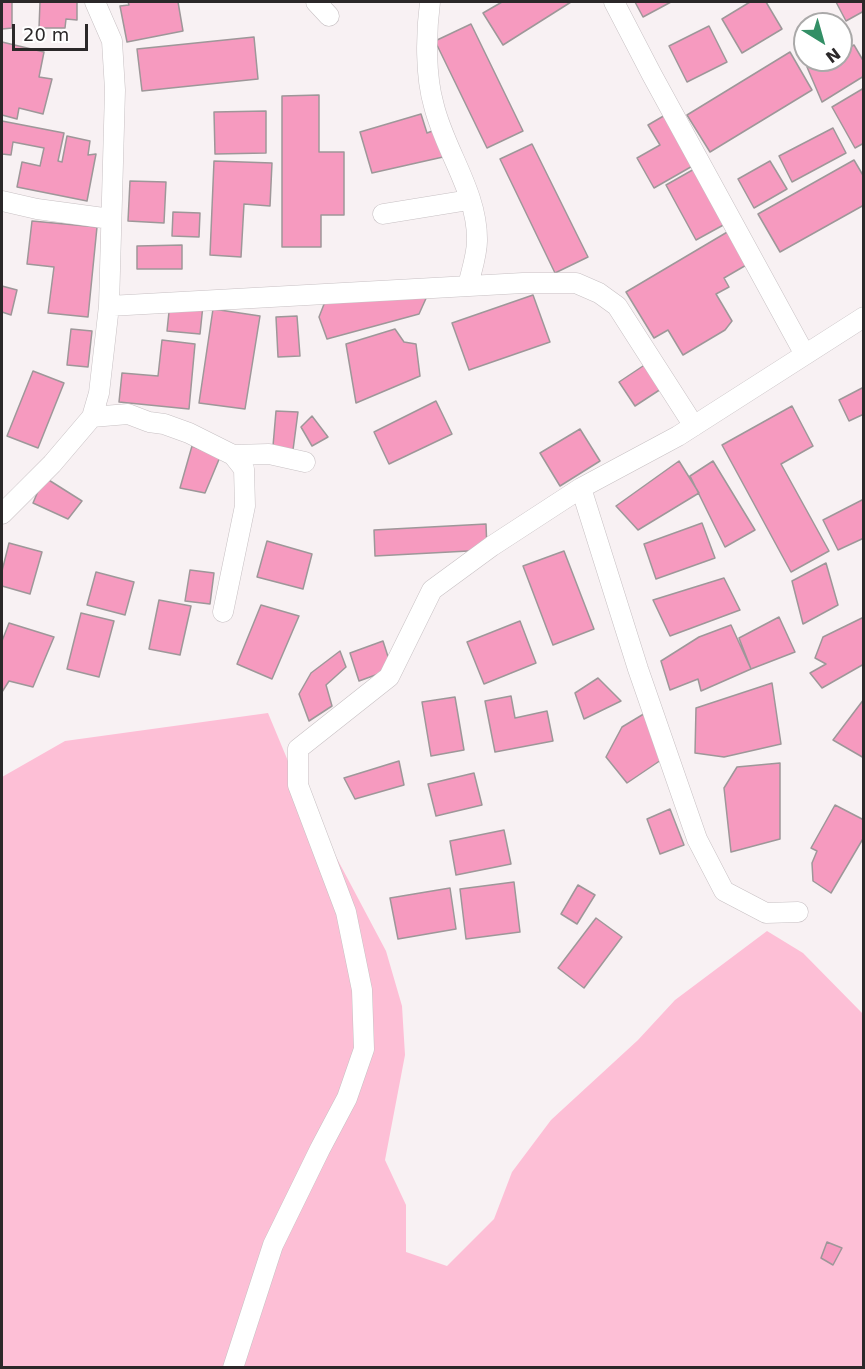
<!DOCTYPE html>
<html>
<head>
<meta charset="utf-8">
<style>
	body { margin:0 }
	#map { position:relative; width:865px; height:1369px; overflow:hidden; background:#f8f1f3; font-family:"DejaVu Sans",sans-serif }
	canvas { display:block }
	.frame { position:absolute; inset:0; border:3px solid #2b2829; pointer-events:none }
	.north { position:absolute; left:793px; top:12px; width:60px; height:60px; box-sizing:border-box; background:#fff; border:2px solid #aaa9a9; border-radius:50%; rotate:143deg; font-size:16px; font-weight:700; line-height:24px; text-align:center; color:#2b2829 }
	.north::after { content:''; display:block; margin:auto; width:21px; height:27px; background:#338f66; clip-path:polygon(50% 0,100% 100%,50% 72%,0 100%) }
	.scale { position:absolute; left:12px; top:24px; width:76px; height:27px; box-sizing:border-box; border:3px solid #2b2829; border-top:0; padding-left:8px; font-size:18px; line-height:21px; white-space:nowrap; color:#2b2829; -webkit-text-stroke:4px #fff; paint-order:stroke }
</style>
</head>
<body>
<div id="map">
<canvas width="865" height="1369"></canvas>
<div class="frame"></div>
<div class="north">N</div>
<div class="scale">20 m</div>
</div>
<script>
const context = document.querySelector('canvas').getContext('2d');
context.lineJoin = 'round';
function paint(path, color) { context.fillStyle = color; context.fill(path, 'evenodd'); }
function stroke(path, color, width, dash) { context.strokeStyle = color; context.lineWidth = width; context.lineCap = dash ? 'butt' : 'round'; context.setLineDash(dash || []); context.stroke(path); }
const green = new Path2D(`
	M 268,713 L 298,785 L 386,951 L 402,1006 L 405,1055 L 385,1160 L 406,1205 L 406,1252 L 447,1266 L 494,1219 L 512,1172 L 551,1120 L 638,1040 L 675,1000 L 767,931 L 803,953 L 863,1014 L 863,1367 L 2,1367 L 2,777 L 65,741 Z`);
const building = new Path2D(`
	M 2,2 L 12,2 L 12,28 L 2,29 Z
	M 40,2 L 77,2 L 77,20 L 66,19 L 65,28 L 39,28 Z
	M 128,2 L 178,2 L 183,31 L 127,42 L 120,6 L 129,5 Z
	M 502,2 L 571,2 L 503,45 L 483,13 Z
	M 635,2 L 671,2 L 643,17 Z
	M 750,2 L 766,2 L 782,29 L 742,53 L 722,19 Z
	M 836,2 L 864,2 L 864,11 L 846,21 Z
	M 471,24 L 523,131 L 487,148 L 435,41 Z
	M 709,26 L 727,62 L 687,82 L 669,46 Z
	M 254,37 L 258,79 L 142,91 L 137,49 Z
	M 2,42 L 44,52 L 39,77 L 52,79 L 43,114 L 19,108 L 17,119 L 2,115 Z
	M 854,45 L 864,62 L 864,76 L 822,102 L 807,67 L 823,60 L 841,60 L 841,52 Z
	M 790,52 L 812,90 L 710,152 L 687,115 Z
	M 864,88 L 864,143 L 855,148 L 832,107 Z
	M 319,95 L 319,152 L 344,152 L 344,215 L 321,215 L 321,247 L 282,247 L 282,96 Z
	M 266,111 L 266,153 L 215,154 L 214,112 Z
	M 421,114 L 427,133 L 435,130 L 443,157 L 372,173 L 360,132 Z
	M 667,114 L 696,164 L 654,188 L 637,158 L 660,145 L 648,125 Z
	M 2,121 L 64,133 L 58,161 L 62,162 L 67,136 L 90,141 L 88,155 L 96,154 L 87,201 L 17,187 L 22,162 L 40,166 L 44,148 L 13,142 L 11,155 L 2,154 Z
	M 833,128 L 846,153 L 792,182 L 779,156 Z
	M 532,144 L 588,257 L 555,273 L 500,159 Z
	M 854,160 L 864,177 L 864,205 L 780,252 L 758,214 Z
	M 214,161 L 272,163 L 270,206 L 244,204 L 241,257 L 210,255 Z
	M 770,161 L 787,189 L 754,208 L 738,179 Z
	M 696,168 L 727,223 L 696,240 L 666,185 Z
	M 130,181 L 166,182 L 164,223 L 128,221 Z
	M 173,212 L 200,213 L 199,237 L 172,236 Z
	M 32,221 L 97,227 L 88,317 L 48,313 L 54,267 L 27,264 Z
	M 729,231 L 748,264 L 724,278 L 729,287 L 716,294 L 732,321 L 725,330 L 683,355 L 668,330 L 654,338 L 626,292 Z
	M 182,245 L 182,269 L 137,269 L 137,246 Z
	M 2,286 L 17,290 L 11,315 L 2,312 Z
	M 328,294 L 428,294 L 419,314 L 327,339 L 319,317 Z
	M 533,295 L 550,342 L 469,370 L 452,323 Z
	M 170,302 L 203,305 L 200,334 L 167,331 Z
	M 213,309 L 260,316 L 245,409 L 199,403 Z
	M 297,316 L 300,356 L 278,357 L 276,317 Z
	M 71,329 L 92,331 L 88,367 L 67,365 Z
	M 395,329 L 404,342 L 416,344 L 420,376 L 356,403 L 346,344 Z
	M 162,340 L 195,344 L 189,409 L 119,402 L 122,373 L 158,376 Z
	M 652,360 L 661,389 L 635,406 L 619,382 Z
	M 33,371 L 64,383 L 38,448 L 7,436 Z
	M 864,387 L 864,414 L 849,421 L 839,400 Z
	M 436,401 L 452,434 L 389,464 L 374,432 Z
	M 792,406 L 813,446 L 781,464 L 829,551 L 791,572 L 722,445 Z
	M 276,411 L 298,412 L 293,450 L 273,446 Z
	M 312,416 L 328,437 L 312,446 L 301,427 Z
	M 580,429 L 600,461 L 560,486 L 540,453 Z
	M 192,446 L 220,457 L 205,493 L 180,488 Z
	M 679,461 L 699,493 L 638,530 L 616,506 Z
	M 713,461 L 755,530 L 725,547 L 690,476 Z
	M 44,477 L 82,501 L 68,519 L 33,503 Z
	M 864,499 L 864,538 L 838,550 L 823,520 Z
	M 702,523 L 715,558 L 656,579 L 644,544 Z
	M 486,524 L 487,550 L 375,556 L 374,530 Z
	M 267,541 L 312,554 L 303,589 L 257,577 Z
	M 9,543 L 42,552 L 30,594 L 2,586 L 2,571 Z
	M 564,551 L 594,629 L 553,645 L 523,566 Z
	M 826,563 L 838,605 L 803,624 L 792,581 Z
	M 190,570 L 214,573 L 210,604 L 185,601 Z
	M 96,572 L 134,582 L 125,615 L 87,605 Z
	M 724,578 L 740,610 L 670,636 L 653,600 Z
	M 159,600 L 191,606 L 180,655 L 149,649 Z
	M 261,605 L 299,616 L 272,679 L 237,664 Z
	M 81,613 L 114,621 L 99,677 L 67,669 Z
	M 779,617 L 795,652 L 751,669 L 739,638 Z
	M 864,617 L 864,664 L 822,688 L 810,673 L 826,664 L 815,658 L 823,637 Z
	M 520,621 L 536,663 L 484,684 L 467,642 Z
	M 9,623 L 54,637 L 33,687 L 9,681 L 2,692 L 2,641 Z
	M 731,625 L 751,669 L 701,691 L 698,679 L 670,690 L 661,661 L 699,637 Z
	M 383,641 L 392,669 L 359,681 L 350,653 Z
	M 340,651 L 346,667 L 326,685 L 332,706 L 309,721 L 299,694 L 311,673 Z
	M 598,678 L 621,701 L 584,719 L 575,693 Z
	M 772,683 L 781,744 L 724,757 L 695,753 L 696,708 Z
	M 511,696 L 515,718 L 547,711 L 553,741 L 495,752 L 485,701 Z
	M 455,697 L 464,750 L 431,756 L 422,702 Z
	M 864,699 L 864,758 L 833,740 Z
	M 647,712 L 664,758 L 627,783 L 606,757 L 622,727 Z
	M 399,761 L 404,785 L 355,799 L 344,778 Z
	M 780,763 L 780,839 L 731,852 L 724,788 L 737,767 Z
	M 474,773 L 482,805 L 436,816 L 428,784 Z
	M 835,805 L 864,820 L 864,837 L 831,893 L 813,881 L 812,863 L 817,851 L 811,848 Z
	M 670,809 L 684,845 L 660,854 L 647,819 Z
	M 504,830 L 511,864 L 456,875 L 450,841 Z
	M 514,882 L 520,932 L 466,939 L 460,889 Z
	M 578,885 L 595,895 L 577,924 L 561,914 Z
	M 450,888 L 456,929 L 398,939 L 390,898 Z
	M 596,918 L 622,937 L 584,988 L 558,968 Z
	M 827,1242 L 842,1248 L 833,1265 L 821,1258 Z`);
const street = new Path2D(`
	M 316,2 L 329,16
	M 430,2 C 426,33 425,75 434,106 C 445,151 478,193 477,241 C 477,255 471,272 468,286
	M 614,2 L 652,75 L 804,353
	M 2,201 L 37,209 L 111,219
	M 383,214 L 469,200
	M 109,306 L 523,283 L 576,283 L 599,293 L 617,306 L 694,426
	M 92,417 L 128,414 L 149,422 L 164,424 L 189,433 L 233,455 L 244,469 L 245,506 L 223,612
	M 233,455 L 269,454 L 305,462
	M 581,488 L 638,669 L 697,839 L 724,891 L 766,913 L 798,912
	M 2,514 L 52,464 L 92,417 L 99,393 L 109,306 L 115,90 L 112,41 L 95,2
	M 233,1368 L 273,1245 L 320,1149 L 347,1098 L 364,1049 L 362,990 L 346,912 L 298,785 L 298,749 L 389,677 L 432,590 L 492,546 L 581,488 L 678,436 L 864,317`);
paint(green, '#fdbfd6');
paint(building, '#f69abf');
stroke(building, '#9e9799', 1.5);
stroke(street, '#c7c0c3', 21);
stroke(street, '#fff', 20);
</script>
</body>
</html>
